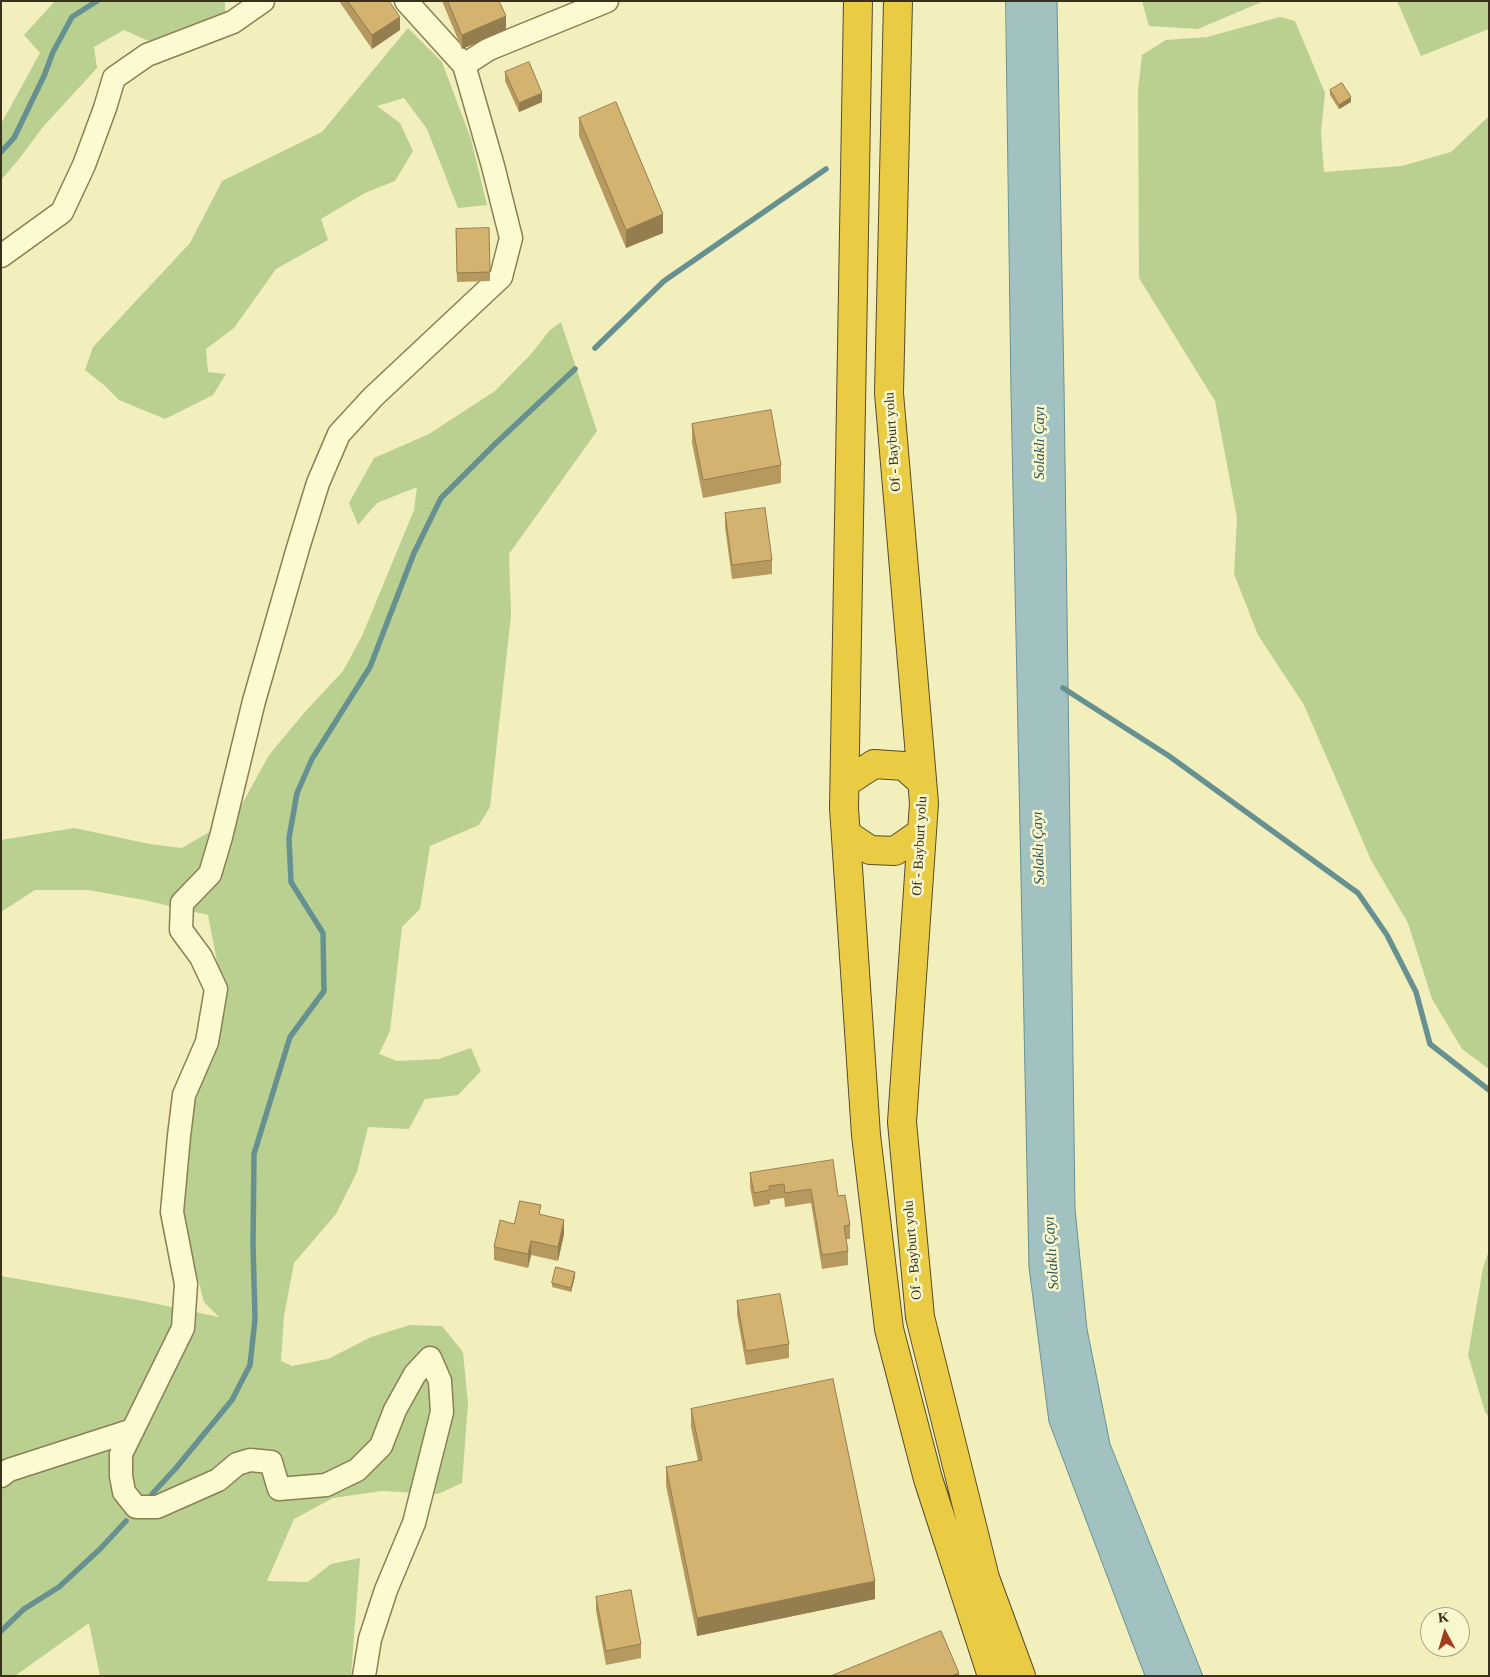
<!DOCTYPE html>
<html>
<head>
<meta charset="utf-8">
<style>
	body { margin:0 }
	#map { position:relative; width:1490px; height:1677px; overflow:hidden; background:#f2efbd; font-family:Georgia,serif }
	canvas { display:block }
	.frame { position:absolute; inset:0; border:2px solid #39311b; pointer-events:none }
	.north { position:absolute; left:1420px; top:1607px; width:50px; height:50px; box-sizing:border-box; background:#f8f7cd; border:1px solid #aca886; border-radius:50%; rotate:354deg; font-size:14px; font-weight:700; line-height:20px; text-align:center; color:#39311b }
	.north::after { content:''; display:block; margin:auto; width:18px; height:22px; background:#a03e1f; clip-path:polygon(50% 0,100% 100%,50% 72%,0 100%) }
</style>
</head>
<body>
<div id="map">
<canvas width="1490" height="1677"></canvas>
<div class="frame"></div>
<div class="north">K</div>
</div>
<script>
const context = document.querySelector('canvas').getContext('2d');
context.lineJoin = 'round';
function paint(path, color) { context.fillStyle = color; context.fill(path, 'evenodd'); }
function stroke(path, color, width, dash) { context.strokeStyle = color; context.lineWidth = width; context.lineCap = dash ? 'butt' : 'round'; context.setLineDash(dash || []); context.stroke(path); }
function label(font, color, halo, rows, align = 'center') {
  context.font = font + ' Georgia,serif'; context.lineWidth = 5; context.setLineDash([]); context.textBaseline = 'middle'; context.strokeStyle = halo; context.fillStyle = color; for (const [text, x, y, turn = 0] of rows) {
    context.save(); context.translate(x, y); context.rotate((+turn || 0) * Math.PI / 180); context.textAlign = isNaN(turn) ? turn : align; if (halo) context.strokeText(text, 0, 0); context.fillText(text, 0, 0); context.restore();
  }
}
const green = new Path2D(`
	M 55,1 L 225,1 L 225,12 L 149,41 L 124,30 L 94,47 L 97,68 L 42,128 L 19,159 L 1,180 L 1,124 L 40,53 L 24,35 Z
	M 1142,1 L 1264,1 L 1198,29 L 1149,26 Z
	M 1397,1 L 1489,1 L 1489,29 L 1421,56 Z
	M 1280,17 L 1295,21 L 1325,93 L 1321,132 L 1324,172 L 1402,166 L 1451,152 L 1489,116 L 1489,1069 L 1462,1049 L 1432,999 L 1408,923 L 1371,860 L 1304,705 L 1258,635 L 1234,574 L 1237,518 L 1215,401 L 1139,278 L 1138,91 L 1142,55 L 1166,40 L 1207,37 Z
	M 408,28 L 442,62 L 471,139 L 487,205 L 458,208 L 427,129 L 404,98 L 377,106 L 400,123 L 413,151 L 395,181 L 365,193 L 321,219 L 328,240 L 276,269 L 234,328 L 206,349 L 208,372 L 226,374 L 213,395 L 165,419 L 119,400 L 104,385 L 85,370 L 93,347 L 190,243 L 222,181 L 322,132 Z
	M 561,322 L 597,431 L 509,554 L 511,615 L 490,807 L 479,825 L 430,846 L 420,909 L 402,927 L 390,1031 L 379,1054 L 397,1061 L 439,1059 L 471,1048 L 481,1071 L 458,1095 L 425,1099 L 409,1129 L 368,1127 L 357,1172 L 336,1214 L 294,1263 L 284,1316 L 281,1361 L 292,1366 L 328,1359 L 371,1337 L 410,1325 L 442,1326 L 463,1352 L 468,1404 L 462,1483 L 438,1494 L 382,1491 L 333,1498 L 294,1519 L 267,1581 L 308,1582 L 331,1564 L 360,1558 L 351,1676 L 100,1676 L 89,1623 L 15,1676 L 1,1676 L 1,1276 L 138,1300 L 219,1317 L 204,1302 L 181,1215 L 195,1090 L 221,1031 L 224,998 L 208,915 L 144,900 L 88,890 L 35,890 L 1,912 L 1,840 L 74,828 L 150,844 L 182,848 L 235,817 L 269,755 L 304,713 L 343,671 L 362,636 L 414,510 L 417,487 L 377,503 L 358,525 L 349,503 L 374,458 L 429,434 L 495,391 L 531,354 L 550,330 Z
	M 1489,1250 L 1489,1417 L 1485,1412 L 1468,1355 L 1483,1268 Z`);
const water = new Path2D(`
	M 1006,1 L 1057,1 L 1064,386 L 1075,1209 L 1087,1329 L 1110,1444 L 1203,1676 L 1145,1676 L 1049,1422 L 1029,1267 L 1011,392 Z`);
const stream = new Path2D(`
	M 1,152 L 14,138 L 44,76 L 53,52 L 72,17 L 97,1
	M 595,348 L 664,281 L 826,169
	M 1063,688 L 1169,756 L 1358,893 L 1387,935 L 1416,992 L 1430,1044 L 1489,1090
	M 152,1494 L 176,1468 L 232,1400 L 250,1365 L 255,1319 L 253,1245 L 254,1154 L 290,1037 L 324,991 L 323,933 L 291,882 L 289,838 L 297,793 L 312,759 L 370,667 L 414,553 L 441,498 L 495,444 L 575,369
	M 1,1631 L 24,1609 L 59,1587 L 100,1549 L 126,1521`);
const minor = new Path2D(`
	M 406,1 L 464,65
	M 1,256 L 62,212 L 84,165 L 105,108 L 114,78 L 147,55 L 233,22 L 263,1
	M 1,1476 L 9,1470 L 133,1430
	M 364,1676 L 370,1639 L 386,1590 L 414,1523 L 442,1412 L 440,1381 L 430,1358 L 415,1374 L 395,1410 L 381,1446 L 357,1470 L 326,1485 L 279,1489 L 271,1462 L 250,1460 L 237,1464 L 218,1480 L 157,1507 L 136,1507 L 124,1492 L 121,1476 L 121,1454 L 183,1328 L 186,1284 L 172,1212 L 179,1136 L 184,1095 L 207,1042 L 216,989 L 201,957 L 181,930 L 182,903 L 210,874 L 221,837 L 254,701 L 298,548 L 318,483 L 339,434 L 373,397 L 501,277 L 511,238 L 493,166 L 464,65 L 489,49 L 607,1`);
const highway = new Path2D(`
	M 858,1 L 844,808 L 866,1135 L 889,1329 L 928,1479 L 992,1676
	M 898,1 L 889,393 L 924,803 L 902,1122 L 920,1317 L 985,1578 L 1021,1676
	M 845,783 L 874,764 L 904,766 L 922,782
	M 846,834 L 870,850 L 895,851 L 922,832`);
const wall = new Path2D(`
	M 339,1 L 389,1 L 400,30 L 372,49 Z
	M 442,1 L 499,1 L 506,30 L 462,49 Z
	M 505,72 L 542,102 L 519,112 L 505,81 Z
	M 1330,90 L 1351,102 L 1339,109 L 1330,95 Z
	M 579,118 L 663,233 L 626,248 L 579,136 Z
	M 456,229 L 490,272 L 490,281 L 457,282 Z
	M 692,424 L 781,465 L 781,483 L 703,498 L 692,443 Z
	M 725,513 L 772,560 L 772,574 L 732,579 L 725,527 Z
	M 750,1173 L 838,1196 L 850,1225 L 850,1239 L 846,1239 L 848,1251 L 848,1265 L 822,1269 L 811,1203 L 785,1207 L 784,1198 L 770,1200 L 770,1204 L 754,1207 L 750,1187 Z
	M 541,1214 L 564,1234 L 558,1261 L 531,1255 L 528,1268 L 494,1260 L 494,1247 L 514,1224 Z
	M 575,1276 L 571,1292 L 552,1287 L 552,1283 Z
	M 737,1301 L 789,1344 L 789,1358 L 746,1365 L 737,1315 Z
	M 691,1409 L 875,1599 L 697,1636 L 666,1486 L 666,1467 L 698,1461 L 691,1427 Z
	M 596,1597 L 641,1644 L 641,1658 L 606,1665 L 596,1611 Z`);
const shadedWall = new Path2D(`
	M 506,16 L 506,30 L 462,49 L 462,35 Z
	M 400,17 L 400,30 L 372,49 L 372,35 Z
	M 542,93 L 542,102 L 519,112 L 519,103 Z
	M 1351,97 L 1351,102 L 1339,109 L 1339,105 Z
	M 663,214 L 663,233 L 626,248 L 626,230 Z
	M 564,1220 L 564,1234 L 558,1261 L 558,1247 Z
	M 531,1241 L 531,1255 L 528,1268 L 528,1254 Z
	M 575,1272 L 575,1276 L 571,1292 L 571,1288 Z
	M 875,1581 L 875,1599 L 697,1636 L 697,1618 Z
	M 959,1673 L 959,1676 L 951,1676 Z`);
const building = new Path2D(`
	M 348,1 L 389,1 L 400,17 L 372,35 Z
	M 448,1 L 499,1 L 506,16 L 462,35 Z
	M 529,62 L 542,93 L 519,103 L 505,72 Z
	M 1342,83 L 1351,97 L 1339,105 L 1330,90 Z
	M 616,102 L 663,214 L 626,230 L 579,118 Z
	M 489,228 L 490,272 L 457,273 L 456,229 Z
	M 771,410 L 781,465 L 703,480 L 692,424 Z
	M 765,508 L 772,560 L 732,565 L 725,513 Z
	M 833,1160 L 838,1196 L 845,1195 L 850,1225 L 844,1226 L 848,1251 L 822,1255 L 811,1189 L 785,1193 L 784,1184 L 769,1186 L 770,1190 L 754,1193 L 750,1173 Z
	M 520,1201 L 541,1205 L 539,1214 L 564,1220 L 558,1247 L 531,1241 L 528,1254 L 494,1247 L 500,1220 L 514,1224 Z
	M 556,1267 L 575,1272 L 571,1288 L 552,1283 Z
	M 780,1294 L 789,1344 L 746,1351 L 737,1301 Z
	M 833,1379 L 875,1581 L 697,1618 L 666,1467 L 702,1460 L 691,1409 Z
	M 631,1590 L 641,1644 L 606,1651 L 596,1597 Z
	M 941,1631 L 959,1673 L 951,1676 L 831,1676 Z`);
const streetNames = [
	["Of - Bayburt yolu",893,442,-94],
	["Of - Bayburt yolu",920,846,-87],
	["Of - Bayburt yolu",913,1250,-95]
];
const waterNames = [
	["Solaklı Çayı",1040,443,-90],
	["Solaklı Çayı",1039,848,-92],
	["Solaklı Çayı",1052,1253,-94]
];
paint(green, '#b9d090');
paint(water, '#a1c2c1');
stroke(water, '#679191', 1);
stroke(stream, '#679191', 5.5);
stroke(minor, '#8b7f54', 25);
stroke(highway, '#584b29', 30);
stroke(minor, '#fcfad0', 22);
stroke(highway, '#eacb44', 28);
paint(wall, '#b6995f');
paint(shadedWall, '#947d4e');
paint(building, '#d4b26f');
stroke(building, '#947d4e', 1);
label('14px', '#39311b', '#f8f7cd', streetNames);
label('italic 15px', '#28515a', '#f8f7cd', waterNames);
</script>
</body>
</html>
